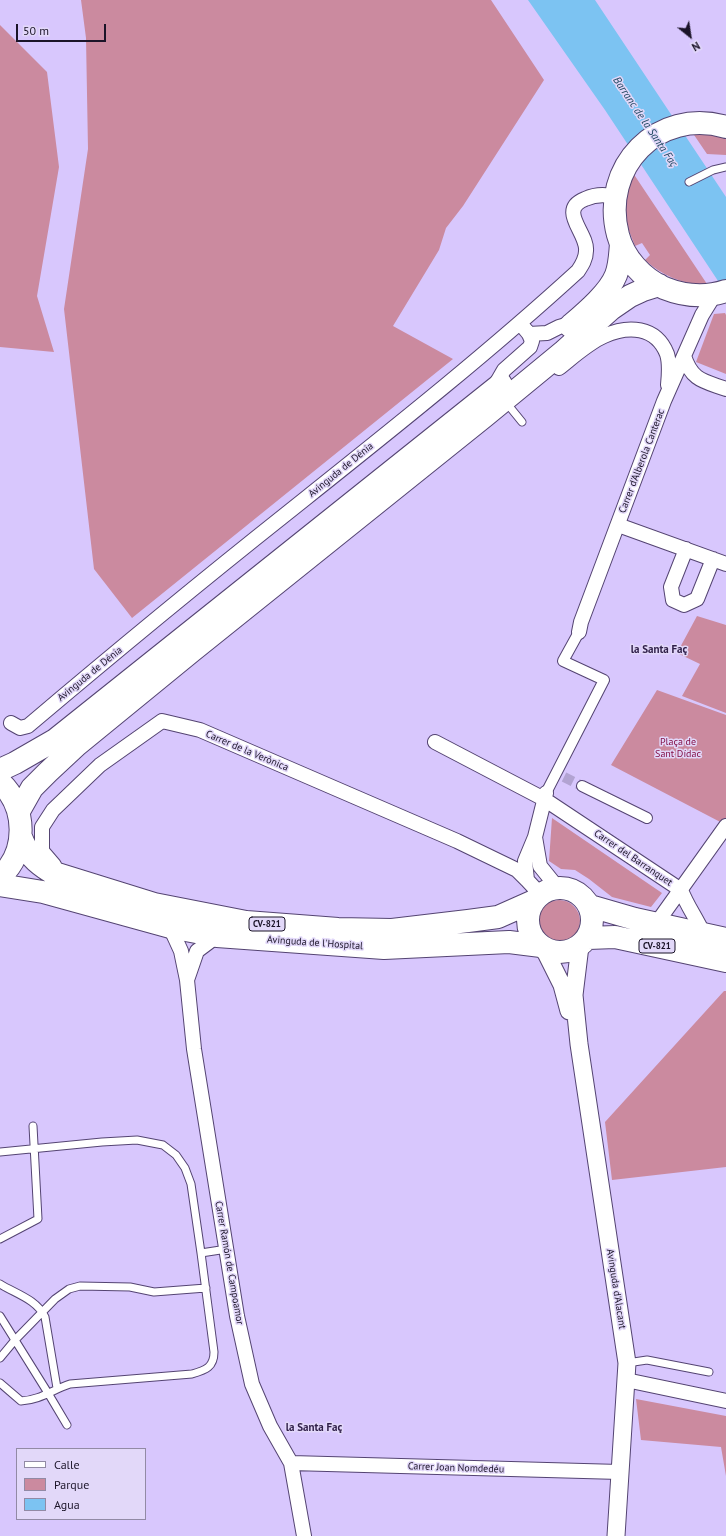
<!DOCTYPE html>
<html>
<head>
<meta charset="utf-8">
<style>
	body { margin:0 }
	#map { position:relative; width:726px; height:1536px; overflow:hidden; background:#d8c7fd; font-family:"PT Sans",sans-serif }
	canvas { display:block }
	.legend { position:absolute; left:16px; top:1448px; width:130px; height:72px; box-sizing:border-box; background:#e2d8f9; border:1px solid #928aa5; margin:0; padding:5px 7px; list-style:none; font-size:12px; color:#1b1428 }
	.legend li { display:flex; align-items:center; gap:8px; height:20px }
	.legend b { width:20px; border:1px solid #928aa5 }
	.north { position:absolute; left:670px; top:16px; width:40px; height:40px; -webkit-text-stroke:3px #e2d8f9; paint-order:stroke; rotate:150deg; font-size:11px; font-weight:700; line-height:16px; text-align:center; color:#1b1428 }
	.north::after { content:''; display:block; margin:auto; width:14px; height:18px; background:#1b1428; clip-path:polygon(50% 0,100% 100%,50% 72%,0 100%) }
	.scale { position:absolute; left:16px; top:24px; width:90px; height:18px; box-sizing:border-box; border:2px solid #1b1428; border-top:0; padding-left:5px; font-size:12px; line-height:14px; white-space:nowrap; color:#1b1428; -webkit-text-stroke:3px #e2d8f9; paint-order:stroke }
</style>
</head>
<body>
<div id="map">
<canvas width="726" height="1536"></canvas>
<ul class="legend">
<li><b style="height:5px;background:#fff"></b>Calle</li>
<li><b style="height:11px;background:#cb8a9f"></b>Parque</li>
<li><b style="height:11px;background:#7cc3f2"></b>Agua</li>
</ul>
<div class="north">N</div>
<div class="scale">50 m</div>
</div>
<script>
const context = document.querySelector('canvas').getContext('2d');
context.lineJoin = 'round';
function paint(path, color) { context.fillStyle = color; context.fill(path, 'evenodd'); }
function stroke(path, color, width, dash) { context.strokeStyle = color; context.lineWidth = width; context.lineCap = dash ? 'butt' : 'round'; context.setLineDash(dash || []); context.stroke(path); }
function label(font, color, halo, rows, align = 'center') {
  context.font = font + ' "PT Sans",sans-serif'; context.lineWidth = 3; context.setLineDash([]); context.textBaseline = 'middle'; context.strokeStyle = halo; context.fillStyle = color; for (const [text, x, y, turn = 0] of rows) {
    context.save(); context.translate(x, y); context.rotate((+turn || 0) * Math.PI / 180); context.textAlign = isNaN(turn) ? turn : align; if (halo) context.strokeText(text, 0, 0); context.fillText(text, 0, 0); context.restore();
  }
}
const green = new Path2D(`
	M 81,0 L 491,0 L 544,80 L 463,206 L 446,228 L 439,250 L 393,326 L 453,359 L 132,618 L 94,569 L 64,309 L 88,149 L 86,38 Z
	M 0,25 L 47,72 L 59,167 L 37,296 L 54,352 L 0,347 Z
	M 692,132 L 726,136 L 726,155 L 707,154 Z
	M 633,173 L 707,284 C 683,285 663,276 645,260 L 650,255 L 642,243 L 635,246 L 626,223 L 624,201 Z
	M 725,313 L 726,315 L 726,374 L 696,362 L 714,314 Z
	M 697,616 L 726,625 L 726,713 L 682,696 L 700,664 L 677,653 Z
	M 657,690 L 726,715 L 726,825 L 611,765 Z
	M 552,818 L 662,893 L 651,907 L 612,897 L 589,879 L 575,870 L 561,869 L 549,861 Z
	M538 921a21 21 0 1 1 42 0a21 21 0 1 1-42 0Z
	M 724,991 L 726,991 L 726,1167 L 612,1180 L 605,1122 Z
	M 636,1399 L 726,1416 L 726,1476 L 721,1447 L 641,1440 Z`);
const water = new Path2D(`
	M 528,0 L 595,0 L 726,197 L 726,293 L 605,110 Z`);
const pedestrianTunnel = new Path2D(`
	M 564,777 L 582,786`);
const service = new Path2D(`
	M 689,182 L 713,170 L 726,167
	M 509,406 L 522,422
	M 0,1152 L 102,1142 L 137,1140 L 163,1145 L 176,1155 L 185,1168 L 191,1184 L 201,1253 L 227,1249
	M 0,1239 L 38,1219 L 33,1126
	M 0,1284 C 16,1294 36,1299 45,1317 L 57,1388
	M 0,1316 L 48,1393 L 67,1425
	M 0,1358 L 15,1340 L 55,1299 L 69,1289 L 80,1286 L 130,1287 L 154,1292 L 206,1288
	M 627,1363 L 647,1360 L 709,1372
	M 0,1383 L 21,1401 C 40,1400 52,1390 70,1384 L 192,1374 C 206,1370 214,1367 214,1352 L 201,1253`);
const pedestrian = new Path2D(`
	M 582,786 L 647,818
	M 546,793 L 604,680 L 563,661 L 579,632`);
const minor = new Path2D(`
	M 529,334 L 547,333 L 559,327 L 573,323
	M 684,356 C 692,381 704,381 726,389
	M 559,368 C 573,357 588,343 604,336 C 628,325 656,326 667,354 C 670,363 669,375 668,385
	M 493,389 L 504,370 L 530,347 L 532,341 L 529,334 L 520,323
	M 618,525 L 726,564
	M 686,549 L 671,587 L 673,600 L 684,605 L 697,599 L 713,559
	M 579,632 L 581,622 L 664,401 L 702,315 L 715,294
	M 11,723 L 20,728 L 28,726 C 113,654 199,583 286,514 C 385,435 485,356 578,271 C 582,265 586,259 586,251 C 588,233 557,210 585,199 C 594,195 605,194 615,197
	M 435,742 L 544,799 L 681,890 C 687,906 697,919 704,935
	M 535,837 L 540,866 L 557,887
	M 54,865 L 42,851 L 42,827 L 53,810 L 100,765 L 162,721 L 200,730 L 457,841 L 517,870 L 527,880
	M 540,894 L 527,880 L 525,861 L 535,837 L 546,793
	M 656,924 L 726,826
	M 170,927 L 181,951 L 187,980 L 194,1049 L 237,1316 L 252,1384 L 270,1426 L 291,1463 L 304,1536
	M 187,980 L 197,951 L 217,936
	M 626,1380 L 726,1401
	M 291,1463 L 620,1472`);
const tertiary = new Path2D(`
	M 580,946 L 574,995 L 579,1044 L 627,1363 L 616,1536
	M 544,949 L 562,985 L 569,1011`);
const primary = new Path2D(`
	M 726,127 C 658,107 600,167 618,235 C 624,258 642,278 664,288 C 684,296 705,298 726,291
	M 570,326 C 585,313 609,293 616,275 C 620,265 620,254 621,244
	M 0,770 L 15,763 L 55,740 L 501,384
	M 0,782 C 27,807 28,852 0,877
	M 19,811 L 32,788 L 48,772 L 77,745 L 192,651 L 485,416 L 564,351 L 611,309 L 630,296 L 643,290 L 659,285
	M 21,837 C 28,855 35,862 51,872 L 154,904 L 246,922 L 338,929 L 392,930 L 468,921 L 498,917 L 534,901
	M 0,885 L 43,892 L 170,927 L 217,936 L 384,948 L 509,942 L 541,946
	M528 920a32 32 0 1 1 64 0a32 32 0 1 1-64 0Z
	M 590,906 L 635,919 L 726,939
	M 588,938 L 615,937 L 726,961`);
const shields = [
	[267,924,36],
	[657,946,36]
];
const shieldNames = [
	["CV-821",267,924],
	["CV-821",657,946]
];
const streetNames = [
	["Carrer d'Alberola Canterac",642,461,-69],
	["Avinguda de Dénia",341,470,-39],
	["Avinguda de Dénia",90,674,-39],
	["Carrer de la Verònica",247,751,23],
	["Carrer del Barranquet",633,858,34],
	["Avinguda de l'Hospital",315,943,4],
	["Carrer Ramón de Campoamor",229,1263,80],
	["Avinguda d'Alacant",616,1289,81],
	["Carrer Joan Nomdedéu",456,1468,2]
];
const parkNames = [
	["Plaça de",678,742],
	["Sant Dídac",678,754]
];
const waterNames = [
	["Barranc de la Santa Faç",645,122,56]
];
const neighbourhoodNames = [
	["la Santa Faç",659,650],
	["la Santa Faç",314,1428]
];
paint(green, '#cb8a9f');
paint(water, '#7cc3f2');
stroke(pedestrianTunnel, '#b2a3d2', 10, [10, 5]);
stroke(service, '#544472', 9);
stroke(pedestrian, '#544472', 12);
stroke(minor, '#544472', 16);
stroke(tertiary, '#544472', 19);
stroke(primary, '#544472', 24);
stroke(service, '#fff', 7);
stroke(pedestrian, '#fff', 10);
stroke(minor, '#fff', 14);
stroke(tertiary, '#fff', 17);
stroke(primary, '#fff', 22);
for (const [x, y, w] of shields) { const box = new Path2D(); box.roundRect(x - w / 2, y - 7, w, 14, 3); context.fillStyle = '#e2d8f9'; context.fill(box); stroke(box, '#1b1428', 1); }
label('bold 9px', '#1b1428', null, shieldNames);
label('10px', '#1b1428', '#e2d8f9', streetNames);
label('10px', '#831047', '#e2d8f9', parkNames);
label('italic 11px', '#244b64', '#e2d8f9', waterNames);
label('bold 11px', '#30204a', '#e2d8f9', neighbourhoodNames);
</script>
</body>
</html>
